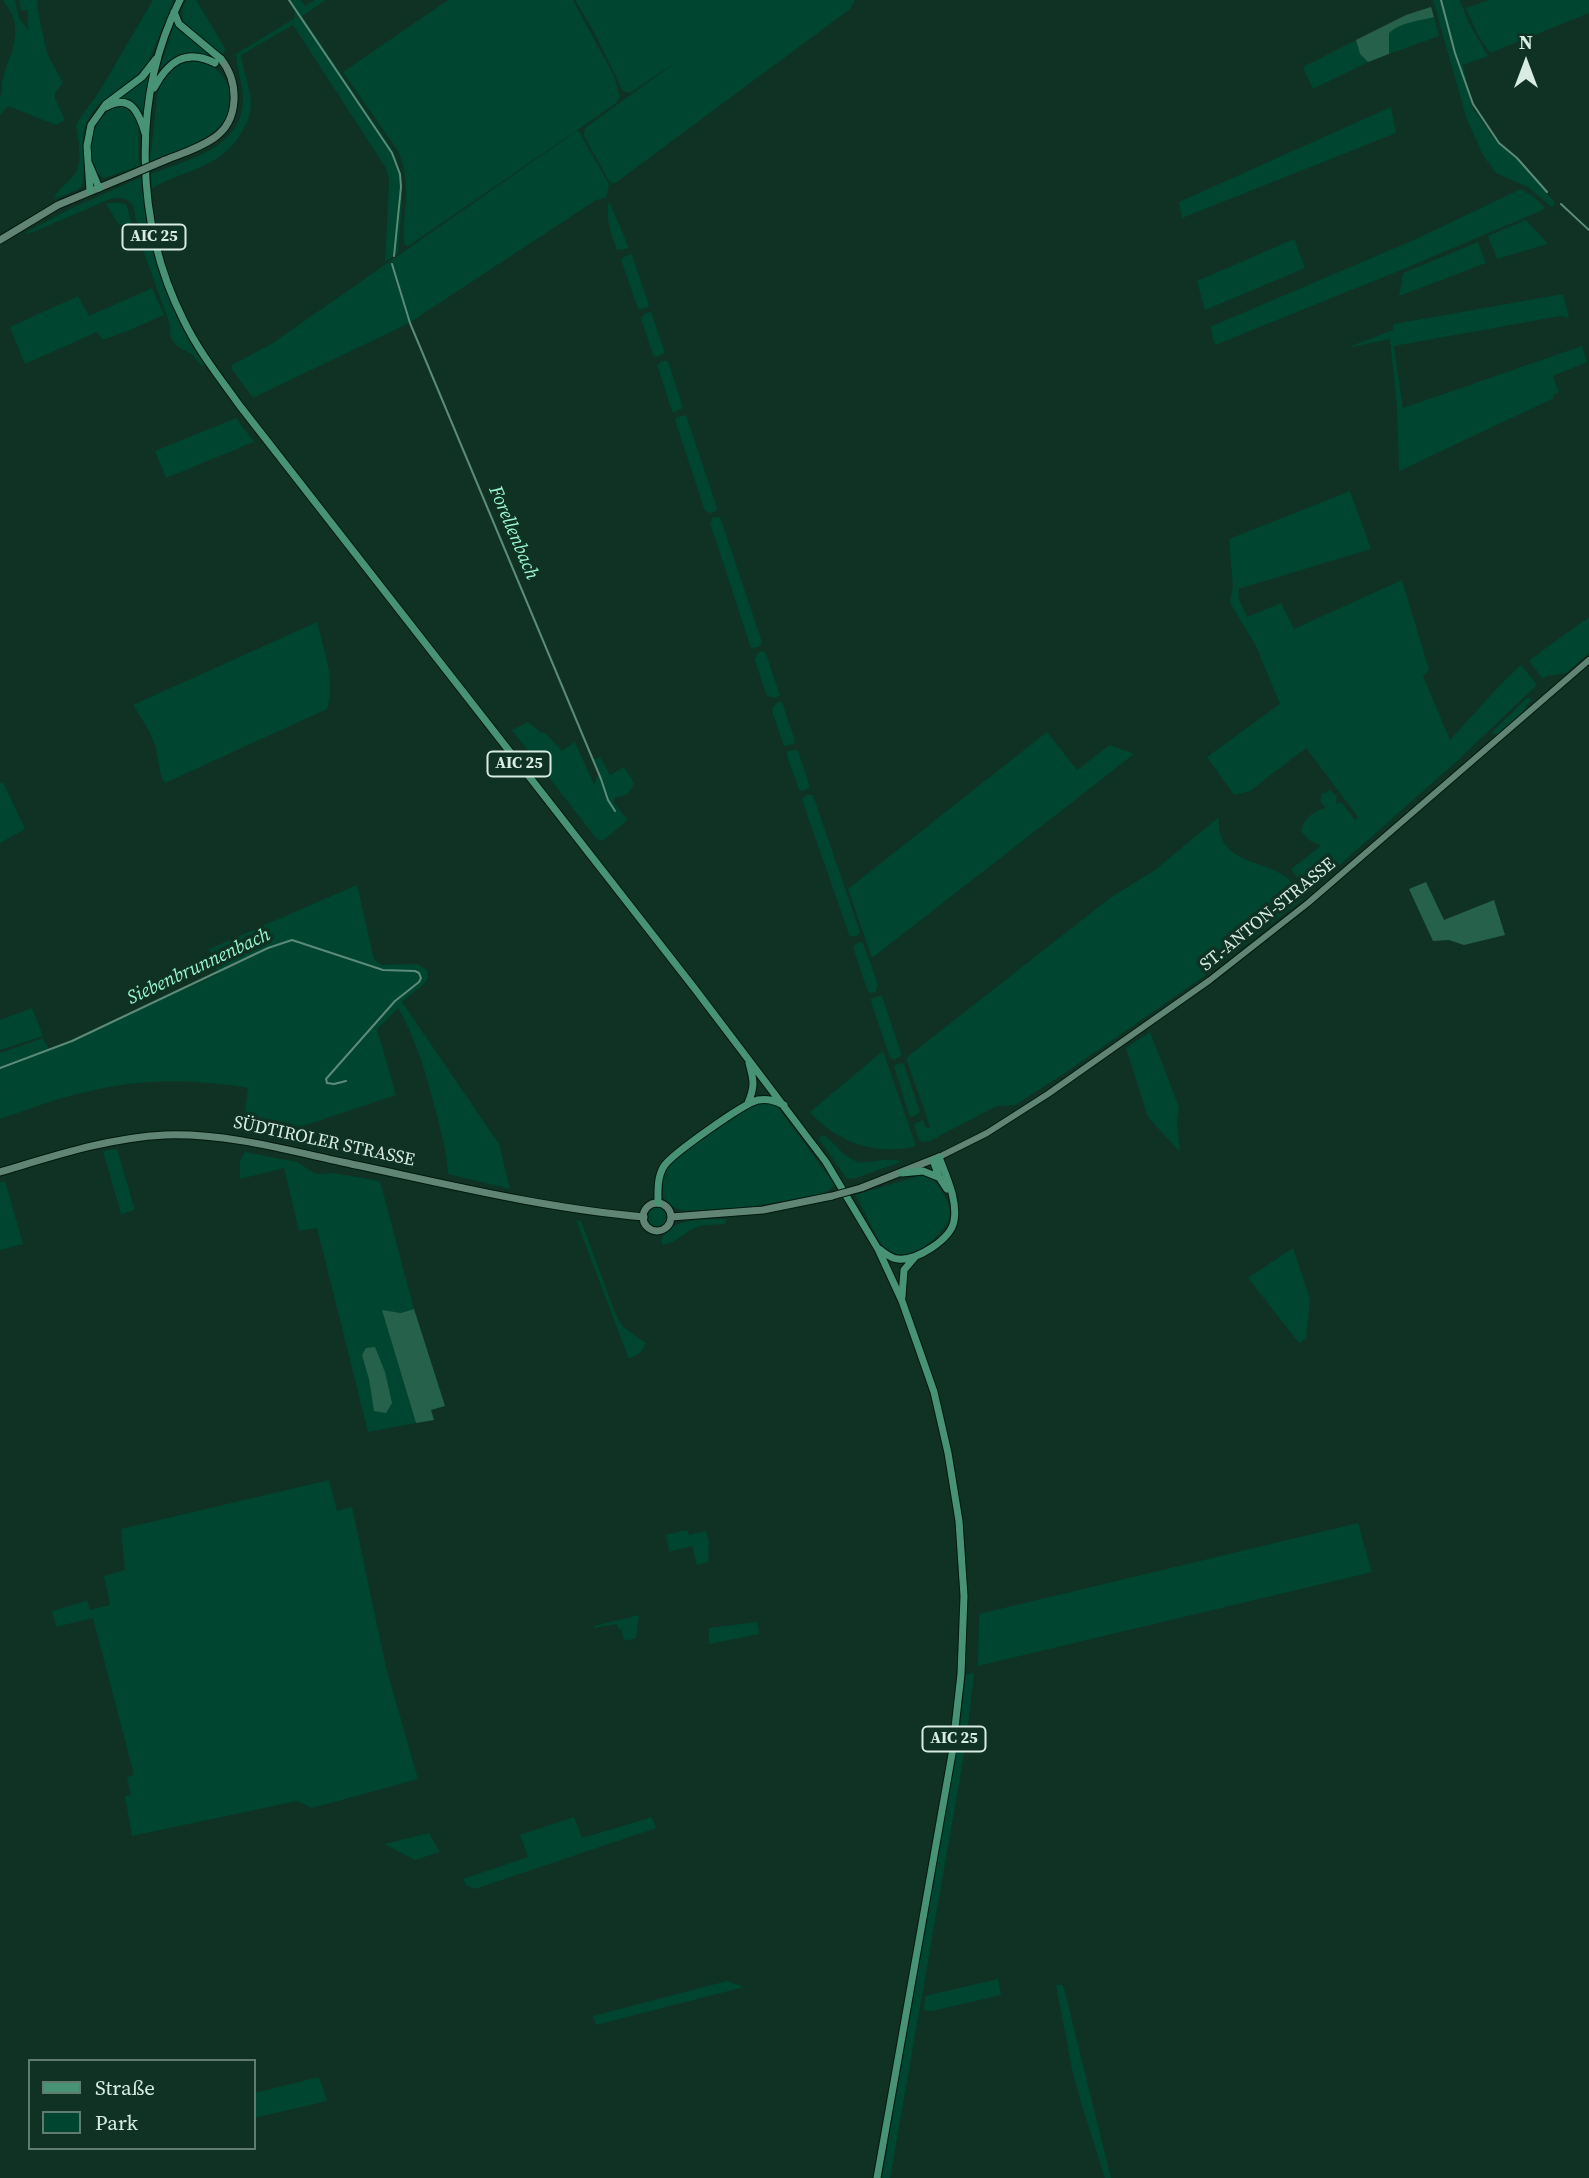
<!DOCTYPE html>
<html>
<head>
<meta charset="utf-8">
<style>
	body { margin:0 }
	#map { position:relative; width:1589px; height:2178px; overflow:hidden; background:#0f3224; font-family:"Source Serif 4",serif }
	canvas { display:block }
	.legend { position:absolute; left:28px; top:2059px; width:228px; height:91px; box-sizing:border-box; background:#0f3224; border:2px solid #607c70; margin:0; padding:9px 12px; list-style:none; font-size:21px; color:#d9ece3 }
	.legend li { display:flex; align-items:center; gap:14px; height:35px }
	.legend b { width:35px; border:2px solid #607c70 }
	.north { position:absolute; left:1491px; top:28px; width:70px; height:70px; -webkit-text-stroke:5px #0f3224; paint-order:stroke; rotate:0deg; font-size:19px; font-weight:700; line-height:28px; text-align:center; color:#d9ece3 }
	.north::after { content:''; display:block; margin:auto; width:24px; height:32px; background:#d9ece3; clip-path:polygon(50% 0,100% 100%,50% 72%,0 100%) }
</style>
</head>
<body>
<div id="map">
<canvas width="1589" height="2178"></canvas>
<ul class="legend">
<li><b style="height:9px;background:#489276"></b>Straße</li>
<li><b style="height:19px;background:#004530"></b>Park</li>
</ul>
<div class="north">N</div>
</div>
<script>
const context = document.querySelector('canvas').getContext('2d');
context.lineJoin = 'round';
function paint(path, color) { context.fillStyle = color; context.fill(path, 'evenodd'); }
function stroke(path, color, width, dash) { context.strokeStyle = color; context.lineWidth = width; context.lineCap = dash ? 'butt' : 'round'; context.setLineDash(dash || []); context.stroke(path); }
function label(font, color, halo, rows, align = 'center') {
  context.font = font + ' "Source Serif 4",serif'; context.lineWidth = 7; context.setLineDash([]); context.textBaseline = 'middle'; context.strokeStyle = halo; context.fillStyle = color; for (const [text, x, y, turn = 0] of rows) {
    context.save(); context.translate(x, y); context.rotate((+turn || 0) * Math.PI / 180); context.textAlign = isNaN(turn) ? turn : align; if (halo) context.strokeText(text, 0, 0); context.fillText(text, 0, 0); context.restore();
  }
}
const green = new Path2D(`
	M 3,0 L 15,0 L 19,18 L 28,30 L 28,10 L 21,10 L 19,0 L 38,0 L 37,7 L 47,53 L 63,83 L 55,93 L 55,98 L 65,120 L 56,125 L 8,106 L 0,115 L 0,97 L 2,90 C 0,69 21,46 14,20 C 12,13 7,6 3,0 Z
	M 153,0 L 174,0 L 146,68 L 98,105 C 71,137 90,155 82,186 L 77,190 L 54,199 C 57,188 70,183 76,172 C 83,160 78,139 76,126 L 78,121 L 99,92 Z
	M 186,0 L 196,0 L 225,48 L 224,54 L 220,53 L 183,23 L 182,9 Z
	M 288,0 L 300,0 L 305,6 L 315,0 L 326,0 L 302,16 L 393,151 C 408,184 400,218 398,253 L 385,262 L 389,180 L 386,168 L 293,25 L 241,55 C 243,71 251,88 251,104 C 251,115 246,125 240,135 C 221,167 183,171 152,188 L 151,174 C 189,159 244,148 243,97 C 242,82 237,68 236,54 L 295,18 L 295,13 Z
	M 448,0 L 573,0 L 614,76 L 620,97 L 615,104 L 407,247 L 404,243 C 403,209 412,184 398,151 L 343,72 Z
	M 575,0 L 855,0 L 850,9 L 614,184 L 609,181 L 584,136 L 585,128 L 680,59 L 630,93 L 623,91 L 593,30 Z
	M 1433,0 L 1460,0 L 1469,23 L 1488,56 L 1463,65 L 1473,109 L 1499,144 L 1516,158 L 1555,203 L 1552,207 L 1528,187 L 1496,173 L 1484,157 L 1467,120 Z
	M 1488,0 L 1589,0 L 1589,13 L 1490,53 L 1478,35 L 1466,8 Z
	M 1434,17 L 1439,36 L 1389,54 L 1388,33 L 1395,27 L 1409,22 Z
	M 175,21 L 181,31 L 214,55 L 214,57 C 192,52 177,53 160,69 Z
	M 1356,40 L 1360,54 L 1368,62 L 1313,89 L 1303,67 Z
	M 195,61 C 211,64 223,71 228,86 C 244,133 181,149 150,162 L 157,95 C 164,75 174,63 195,61 Z
	M 151,71 L 143,113 C 136,102 128,99 115,100 L 136,87 Z
	M 116,106 C 149,105 135,146 140,166 L 104,178 C 78,164 92,116 116,106 Z
	M 1391,107 L 1396,133 L 1182,218 L 1179,202 Z
	M 578,130 L 609,184 L 606,198 L 596,200 L 409,323 L 253,398 L 231,368 L 232,365 L 273,343 Z
	M 141,177 C 147,243 166,309 204,364 L 202,367 L 192,354 L 178,347 L 171,339 L 169,322 L 143,250 L 133,206 C 127,196 118,197 108,200 L 33,232 L 23,234 L 66,211 Z
	M 1521,189 L 1535,198 L 1544,207 L 1543,210 L 1401,270 L 1215,345 L 1210,327 L 1416,239 Z
	M 609,201 L 629,248 L 617,250 C 611,233 605,219 609,201 Z
	M 116,202 L 126,204 L 132,224 L 119,225 L 106,204 Z
	M 1526,220 L 1548,244 L 1497,259 L 1488,236 Z
	M 1294,239 L 1305,268 L 1205,310 L 1197,281 Z
	M 1478,242 L 1486,263 L 1399,296 L 1403,273 Z
	M 630,254 L 632,255 L 649,305 L 647,308 L 638,309 L 621,259 Z
	M 152,288 L 164,315 L 130,330 L 103,340 L 97,332 L 25,364 L 10,327 L 78,296 L 89,316 Z
	M 1563,294 L 1569,318 L 1561,316 L 1394,346 L 1403,408 L 1582,346 L 1587,362 L 1553,376 L 1559,392 L 1553,395 L 1554,398 L 1399,471 L 1397,407 L 1390,339 L 1346,348 L 1393,330 L 1394,324 Z
	M 651,312 L 665,353 L 656,357 L 653,355 L 641,318 L 646,313 Z
	M 662,361 L 668,361 L 683,408 L 675,412 L 672,411 L 657,365 Z
	M 686,415 L 717,508 L 716,511 L 710,513 L 705,511 L 675,420 L 677,417 Z
	M 236,418 L 254,442 L 166,478 L 155,451 Z
	M 1350,491 L 1371,549 L 1238,589 L 1239,599 L 1247,617 L 1281,603 L 1294,629 L 1402,580 L 1429,670 L 1423,676 L 1450,740 L 1501,684 L 1521,665 L 1537,685 L 1457,761 L 1308,893 L 1291,869 L 1321,846 L 1309,840 L 1301,831 C 1303,819 1315,810 1326,808 C 1321,803 1319,800 1322,794 L 1330,790 L 1337,796 L 1336,804 L 1341,802 L 1355,820 L 1358,817 L 1306,748 L 1250,791 L 1234,795 L 1207,757 L 1280,704 L 1256,646 L 1230,603 L 1233,586 L 1229,539 Z
	M 713,517 L 720,517 L 762,642 L 759,647 L 751,648 L 710,523 Z
	M 1589,617 L 1589,653 L 1566,673 L 1547,676 L 1543,679 L 1530,662 L 1531,659 Z
	M 317,622 C 324,650 336,681 327,709 L 165,783 C 158,772 159,758 155,745 C 150,730 141,718 133,705 Z
	M 763,651 L 766,654 L 780,695 L 775,698 L 767,696 L 755,660 L 757,653 Z
	M 1528,697 L 1532,700 L 1525,706 L 1526,707 L 1520,716 L 1497,735 L 1493,734 L 1491,733 Z
	M 778,702 L 782,702 L 795,741 L 794,744 L 784,746 L 773,714 L 772,708 Z
	M 528,722 L 540,732 L 546,734 L 562,751 L 575,742 L 594,785 L 598,774 L 592,760 L 600,757 L 610,775 L 624,767 L 634,783 C 630,794 626,796 614,798 L 614,803 L 628,820 L 605,839 L 601,841 L 596,838 L 512,730 Z
	M 1047,732 L 1077,770 L 1110,745 L 1134,754 L 872,958 L 848,889 Z
	M 795,750 L 798,751 L 810,787 L 803,791 L 799,790 L 787,756 L 787,751 Z
	M 3,782 L 25,829 L 0,843 L 0,784 Z
	M 806,795 L 813,795 L 860,932 L 858,935 L 850,937 L 802,800 Z
	M 1219,817 C 1215,863 1262,859 1286,877 C 1294,883 1298,892 1303,899 L 1199,980 L 1062,1075 L 1015,1105 L 997,1106 L 930,1141 L 922,1142 L 918,1139 L 914,1124 L 923,1120 L 926,1128 L 930,1127 L 906,1058 L 1110,898 L 1155,870 Z
	M 357,885 L 374,959 L 382,965 L 417,964 L 427,970 C 432,986 411,991 402,1002 L 499,1144 L 510,1189 L 448,1174 C 447,1154 442,1135 437,1116 C 427,1078 418,1042 398,1008 L 377,1029 L 396,1095 L 276,1135 L 259,1135 L 243,1131 L 248,1088 C 192,1078 137,1079 82,1093 C 54,1099 27,1110 0,1119 L 0,1095 L 2,1094 L 0,1094 L 0,1053 L 43,1038 L 49,1050 L 218,974 L 209,949 Z
	M 858,942 L 863,943 L 878,984 L 876,992 L 871,993 L 868,992 L 853,947 Z
	M 878,996 L 882,996 L 901,1053 L 900,1057 L 893,1060 L 890,1058 L 872,1005 L 871,999 Z
	M 32,1008 L 43,1036 L 0,1050 L 0,1020 Z
	M 1150,1032 L 1179,1107 L 1177,1123 L 1180,1152 L 1148,1117 L 1126,1048 Z
	M 883,1051 L 915,1143 L 915,1145 L 913,1147 C 873,1155 837,1142 810,1112 Z
	M 901,1063 L 904,1064 L 920,1112 L 913,1117 L 909,1115 L 894,1066 Z
	M 769,1102 L 777,1106 L 835,1185 L 824,1194 L 743,1208 L 684,1211 L 670,1206 L 663,1197 L 663,1180 L 667,1168 L 678,1157 L 748,1107 L 757,1103 Z
	M 823,1135 C 836,1143 846,1161 861,1162 C 875,1163 888,1156 901,1162 L 856,1178 L 847,1179 L 819,1139 Z
	M 117,1149 L 135,1210 L 121,1214 L 103,1151 Z
	M 245,1152 L 297,1162 L 314,1173 L 321,1174 L 333,1173 L 380,1181 L 414,1309 L 401,1313 L 383,1311 L 416,1423 L 368,1432 L 317,1228 L 299,1231 L 284,1168 L 240,1179 C 240,1169 238,1160 245,1152 Z
	M 922,1175 C 933,1178 937,1182 942,1192 C 947,1200 951,1208 949,1218 C 945,1236 907,1264 889,1251 C 875,1241 866,1211 855,1195 Z
	M 5,1181 L 23,1244 L 0,1250 L 0,1182 Z
	M648 1217a10 10 0 1 1 20 0a10 10 0 1 1-20 0Z
	M 722,1219 L 727,1219 L 725,1224 C 715,1225 703,1224 695,1228 C 683,1233 676,1243 663,1245 L 662,1244 C 659,1219 706,1219 722,1219 Z
	M 576,1220 L 581,1221 L 616,1315 L 623,1327 L 646,1343 C 642,1353 638,1355 629,1359 Z
	M 1293,1248 L 1310,1299 L 1306,1339 L 1299,1343 L 1248,1278 Z
	M 329,1480 L 337,1511 L 352,1507 L 386,1667 L 418,1779 L 312,1808 L 297,1801 L 132,1836 L 125,1796 L 131,1795 L 127,1777 L 134,1775 L 93,1618 L 56,1627 L 52,1611 L 87,1601 L 90,1610 L 110,1605 L 104,1576 L 125,1570 L 121,1529 Z
	M 1358,1523 L 1372,1572 L 978,1666 L 979,1614 Z
	M 687,1530 L 689,1535 L 706,1531 L 709,1542 L 708,1562 L 697,1565 L 692,1546 L 669,1552 L 666,1535 Z
	M 639,1615 L 636,1638 L 625,1641 L 621,1629 L 619,1629 L 617,1624 L 594,1628 L 594,1626 Z
	M 757,1622 L 759,1634 L 709,1644 L 709,1628 Z
	M 974,1673 L 966,1743 L 890,2178 L 882,2178 L 960,1729 L 966,1674 Z
	M 574,1817 L 582,1838 L 652,1817 L 656,1828 L 475,1889 L 466,1885 L 463,1879 L 528,1857 L 520,1835 Z
	M 429,1833 L 440,1852 L 415,1860 L 384,1844 Z
	M 998,1979 L 1001,1995 L 932,2011 L 924,2010 L 925,1996 Z
	M 727,1981 L 744,1987 L 596,2025 L 593,2016 Z
	M 1056,1985 L 1062,1985 L 1064,1988 L 1111,2178 L 1105,2178 L 1081,2103 L 1072,2069 Z
	M 319,2077 L 327,2101 L 254,2118 L 254,2093 Z`);
const forest = new Path2D(`
	M 1431,7 L 1434,17 C 1418,21 1401,22 1389,33 L 1389,54 L 1368,62 L 1360,54 L 1356,40 L 1406,15 Z
	M 1426,882 L 1444,920 L 1494,900 L 1505,935 L 1464,945 L 1449,940 L 1433,941 L 1409,889 Z
	M 414,1309 L 445,1406 L 431,1410 L 434,1420 L 416,1423 L 382,1310 L 401,1313 Z
	M 375,1347 L 385,1372 L 392,1403 L 386,1413 L 374,1411 L 369,1379 L 362,1355 L 366,1348 Z`);
const stream = new Path2D(`
	M 289,0 L 392,153 L 400,174 L 401,187 L 394,256
	M 1441,0 L 1455,53 L 1473,104 L 1499,143 L 1517,158 L 1547,192
	M 1561,204 L 1589,230
	M 392,264 L 410,323 L 601,779 L 608,800 L 615,811
	M 0,1068 L 72,1041 L 268,948 L 292,940 L 383,970 L 415,971 L 419,973 L 421,978 L 419,982 L 395,1001 L 326,1079 L 327,1083 L 334,1084 L 346,1081`);
const tertiary = new Path2D(`
	M 939,1157 L 987,1133 L 1048,1094 L 1210,980 L 1308,903 L 1589,660`);
const secondary = new Path2D(`
	M 163,161 C 180,154 198,149 214,138 C 240,120 239,82 221,59
	M 0,240 L 58,205 L 130,175
	M 0,1172 C 54,1156 107,1138 165,1135 C 225,1133 283,1149 342,1162 C 442,1183 541,1208 644,1217
	M 861,1188 L 939,1157
	M643 1217a14 14 0 1 1 28 0a14 14 0 1 1-28 0Z
	M 671,1217 L 763,1210 L 832,1196`);
const primary = new Path2D(`
	M 180,0 C 131,97 135,225 184,321 C 199,352 220,378 240,406 L 695,989 L 826,1162 L 878,1249 L 902,1301 L 919,1349 L 934,1392 L 948,1453 L 959,1521 L 964,1596 L 961,1674 L 952,1754 L 877,2178
	M 174,12 L 179,24 L 221,59
	M 154,88 C 168,62 185,48 215,63
	M 106,107 C 131,93 139,113 145,133
	M 89,164 L 99,188
	M 90,191 L 87,146 L 91,125 L 106,104 L 142,77 L 156,59
	M 748,1103 C 755,1086 754,1081 749,1063
	M 933,1160 L 939,1177 L 947,1189
	M 902,1173 L 923,1171 L 938,1177
	M 658,1203 C 658,1191 657,1177 664,1166 C 672,1154 744,1103 758,1100 C 768,1098 775,1101 784,1105
	M 879,1249 C 885,1253 891,1259 898,1259 C 917,1261 951,1239 954,1221 C 958,1200 946,1176 939,1157
	M 902,1297 L 904,1270 L 915,1257`);
const secondaryBridge = new Path2D(`
	M 130,175 L 163,161
	M 832,1196 L 861,1188`);
const shields = [
	[154,237,63],
	[519,764,63],
	[954,1739,63]
];
const shieldNames = [
	["AIC 25",154,237],
	["AIC 25",519,764],
	["AIC 25",954,1739]
];
const streetNames = [
	["ST.-ANTON-STRASSE",1268,915,-39],
	["SÜDTIROLER STRASSE",324,1142,12]
];
const waterNames = [
	["Forellenbach",513,533,67],
	["Siebenbrunnenbach",199,967,-25]
];
paint(green, '#004530');
paint(forest, '#26624b');
stroke(stream, '#5c8c79', 2);
stroke(tertiary, '#01180f', 8);
stroke(secondary, '#01180f', 9);
stroke(primary, '#01180f', 9);
stroke(tertiary, '#618575', 6);
stroke(secondary, '#618575', 7);
stroke(primary, '#489276', 7);
stroke(secondaryBridge, '#01180f', 9, []);
stroke(secondaryBridge, '#618575', 7);
for (const [x, y, w] of shields) { const box = new Path2D(); box.roundRect(x - w / 2, y - 12.5, w, 25, 5); context.fillStyle = '#0f3224'; context.fill(box); stroke(box, '#d9ece3', 2); }
label('bold 16px', '#d9ece3', null, shieldNames);
label('18px', '#d9ece3', '#0f3224', streetNames);
label('italic 19px', '#9bf6cf', '#0f3224', waterNames);
</script>
</body>
</html>
